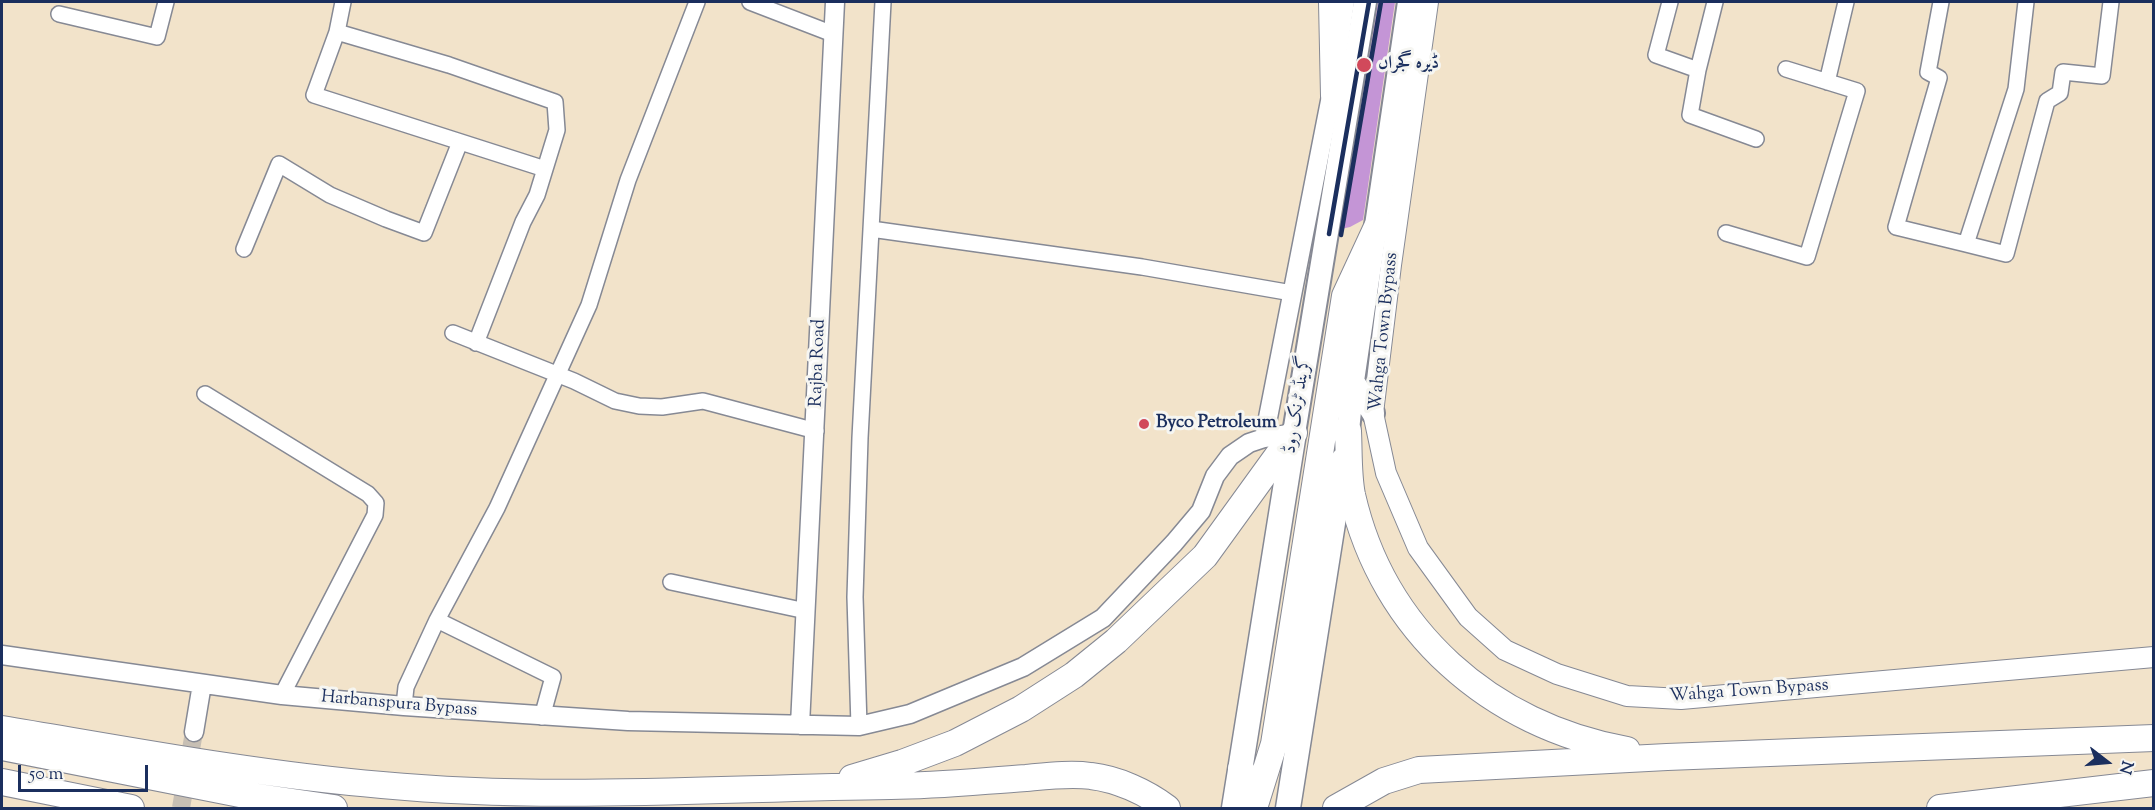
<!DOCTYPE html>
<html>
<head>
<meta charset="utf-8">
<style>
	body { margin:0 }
	#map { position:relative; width:2155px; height:810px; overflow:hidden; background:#f2e3ca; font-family:"Sorts Mill Goudy",serif }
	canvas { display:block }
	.frame { position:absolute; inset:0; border:3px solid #1b2f5e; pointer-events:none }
	.north { position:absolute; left:2077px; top:732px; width:60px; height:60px; -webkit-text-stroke:4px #f6f6f2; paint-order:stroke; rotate:106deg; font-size:16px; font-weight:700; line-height:24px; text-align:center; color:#1b2f5e }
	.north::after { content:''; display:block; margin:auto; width:21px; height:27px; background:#1b2f5e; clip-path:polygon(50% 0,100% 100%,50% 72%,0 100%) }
	.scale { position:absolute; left:18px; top:765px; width:130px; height:27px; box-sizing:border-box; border:3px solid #1b2f5e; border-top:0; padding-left:8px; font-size:18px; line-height:21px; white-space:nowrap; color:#1b2f5e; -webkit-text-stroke:4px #f6f6f2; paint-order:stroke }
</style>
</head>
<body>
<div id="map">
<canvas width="2155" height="810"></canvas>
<div class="frame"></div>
<div class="north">N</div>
<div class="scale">50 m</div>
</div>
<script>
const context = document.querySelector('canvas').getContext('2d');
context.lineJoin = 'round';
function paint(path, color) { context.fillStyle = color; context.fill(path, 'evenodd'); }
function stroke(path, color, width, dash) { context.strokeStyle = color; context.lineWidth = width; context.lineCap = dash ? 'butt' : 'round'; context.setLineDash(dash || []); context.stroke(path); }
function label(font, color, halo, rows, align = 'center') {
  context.font = font + ' "Sorts Mill Goudy",Amiri,serif'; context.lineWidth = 6; context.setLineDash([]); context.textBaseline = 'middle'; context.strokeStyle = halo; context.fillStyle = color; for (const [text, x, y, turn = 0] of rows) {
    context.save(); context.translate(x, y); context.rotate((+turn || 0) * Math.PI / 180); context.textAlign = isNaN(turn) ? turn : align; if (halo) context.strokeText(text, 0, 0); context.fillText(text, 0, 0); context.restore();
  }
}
const building = new Path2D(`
	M 1378,2 L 1395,2 L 1363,220 L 1350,227 L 1341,229 Z`);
const tertiaryTunnel = new Path2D(`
	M 181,808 L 194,732`);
const minor = new Path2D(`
	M 343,2 L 337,32 L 449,65 L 555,102 L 557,130 L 537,195 L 523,222 L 476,343
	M 750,2 L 833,34
	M 1670,2 L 1656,55 L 1698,70
	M 1715,2 L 1698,70 L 1690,115 L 1756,139
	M 1941,2 L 1928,72 L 1939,78 L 1896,227 L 1966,244 L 2016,89 L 2026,2
	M 59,14 L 157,37 L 166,2
	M 337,32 L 314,95 L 545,169
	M 1827,82 L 1846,2
	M 871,229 L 1142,267 L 1292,293
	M 1726,233 L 1807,257 L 1857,91 L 1786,69
	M 1966,244 L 2006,254 L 2047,101 L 2060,93 L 2063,72 L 2102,76 L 2111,2
	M 244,249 L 279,164 L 330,195 L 386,219 L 424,233 L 460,142
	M 453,333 L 574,381 L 615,401 L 639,406 L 662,407 L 703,401 L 816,431
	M 205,394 L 368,494 L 376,503 L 375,515 L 282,695
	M 671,582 L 806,611
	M 437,620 L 553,677 L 542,717
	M 404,706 L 406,687 L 437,620 L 497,508 L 589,305 L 628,180 L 697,2
	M 859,726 L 855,597 L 860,438 L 883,2`);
const tertiary = new Path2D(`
	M 1264,438 L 1331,96 L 1345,2
	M 2,655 L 282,695 L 404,706 L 628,721 L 859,726 L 910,714 L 1023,667 L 1103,618 L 1174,543 L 1201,511 L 1215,476 L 1230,456 L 1249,443 L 1264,438 L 1294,433
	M 800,725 L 835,2
	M 194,732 L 202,684`);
const secondary = new Path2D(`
	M 1329,2 L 1331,96
	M 1428,2 L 1391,265 L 1373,413 L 1386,473 L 1418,548 L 1468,617 L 1505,650 L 1557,674 L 1627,696 L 1681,699 L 2154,657`);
const primary = new Path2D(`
	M 1353,381 L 1373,413
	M 1348,431 L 1353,381 L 1409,2
	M 1294,433 L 1365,2`);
const trunk = new Path2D(`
	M 1234,808 L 1294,433
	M 1288,808 L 1343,460`);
const motorway = new Path2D(`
	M 1348,431 C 1349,452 1348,475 1352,495 C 1383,631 1491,726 1627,750
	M 2,729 C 128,750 254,774 382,785 C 551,801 721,788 891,786 C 936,786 981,781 1026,778 C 1047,776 1071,773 1091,776 C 1117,779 1146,792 1167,808
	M 2,747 L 245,795 L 334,808
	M 1241,769 L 1250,808
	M 852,778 L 902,763 L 955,743 L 1021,709 L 1074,675 L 1116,641 L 1205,556 L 1294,433
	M 2,782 L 131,808
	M 1254,808 L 1274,744 L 1345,296 L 1377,227
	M 1336,808 L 1384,781 L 1419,770 L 1667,757 L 2154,738
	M 1940,808 L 2154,783`);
const rail = new Path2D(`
	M 1329,234 L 1369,2
	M 1341,235 L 1381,2`);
const markers = [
	[1364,65,8,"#d1495b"],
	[1144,424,6,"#d1495b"]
];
const poiNames = [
	["ڈیرہ گجراں",1378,65],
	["Byco Petroleum",1156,424]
];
const streetNames = [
	["Wahga Town Bypass",1385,332,-84],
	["Rajba Road",819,363,-88],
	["گرینڈ ٹرنک روڈ",1299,405,-81],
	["Wahga Town Bypass",1749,692,-4],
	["Harbanspura Bypass",399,705,5]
];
paint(building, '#c495d6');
stroke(tertiaryTunnel, '#c7bfb4', 18, [18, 9]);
stroke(minor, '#868994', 18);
stroke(tertiary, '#868994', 21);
stroke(secondary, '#868994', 22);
stroke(primary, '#868994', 26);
stroke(trunk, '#868994', 27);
stroke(motorway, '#868994', 28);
stroke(minor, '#fff', 15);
stroke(tertiary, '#fff', 18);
stroke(secondary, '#fff', 20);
stroke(primary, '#fff', 22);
stroke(trunk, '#fff', 24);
stroke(motorway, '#fff', 26);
stroke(rail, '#1b2f5e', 4.5);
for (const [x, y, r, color] of markers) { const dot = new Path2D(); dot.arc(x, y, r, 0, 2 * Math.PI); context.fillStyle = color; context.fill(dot); stroke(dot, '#f6f6f2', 2); }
label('bold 18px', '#1b2f5e', '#f6f6f2', poiNames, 'left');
label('18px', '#1b2f5e', '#f6f6f2', streetNames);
</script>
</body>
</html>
